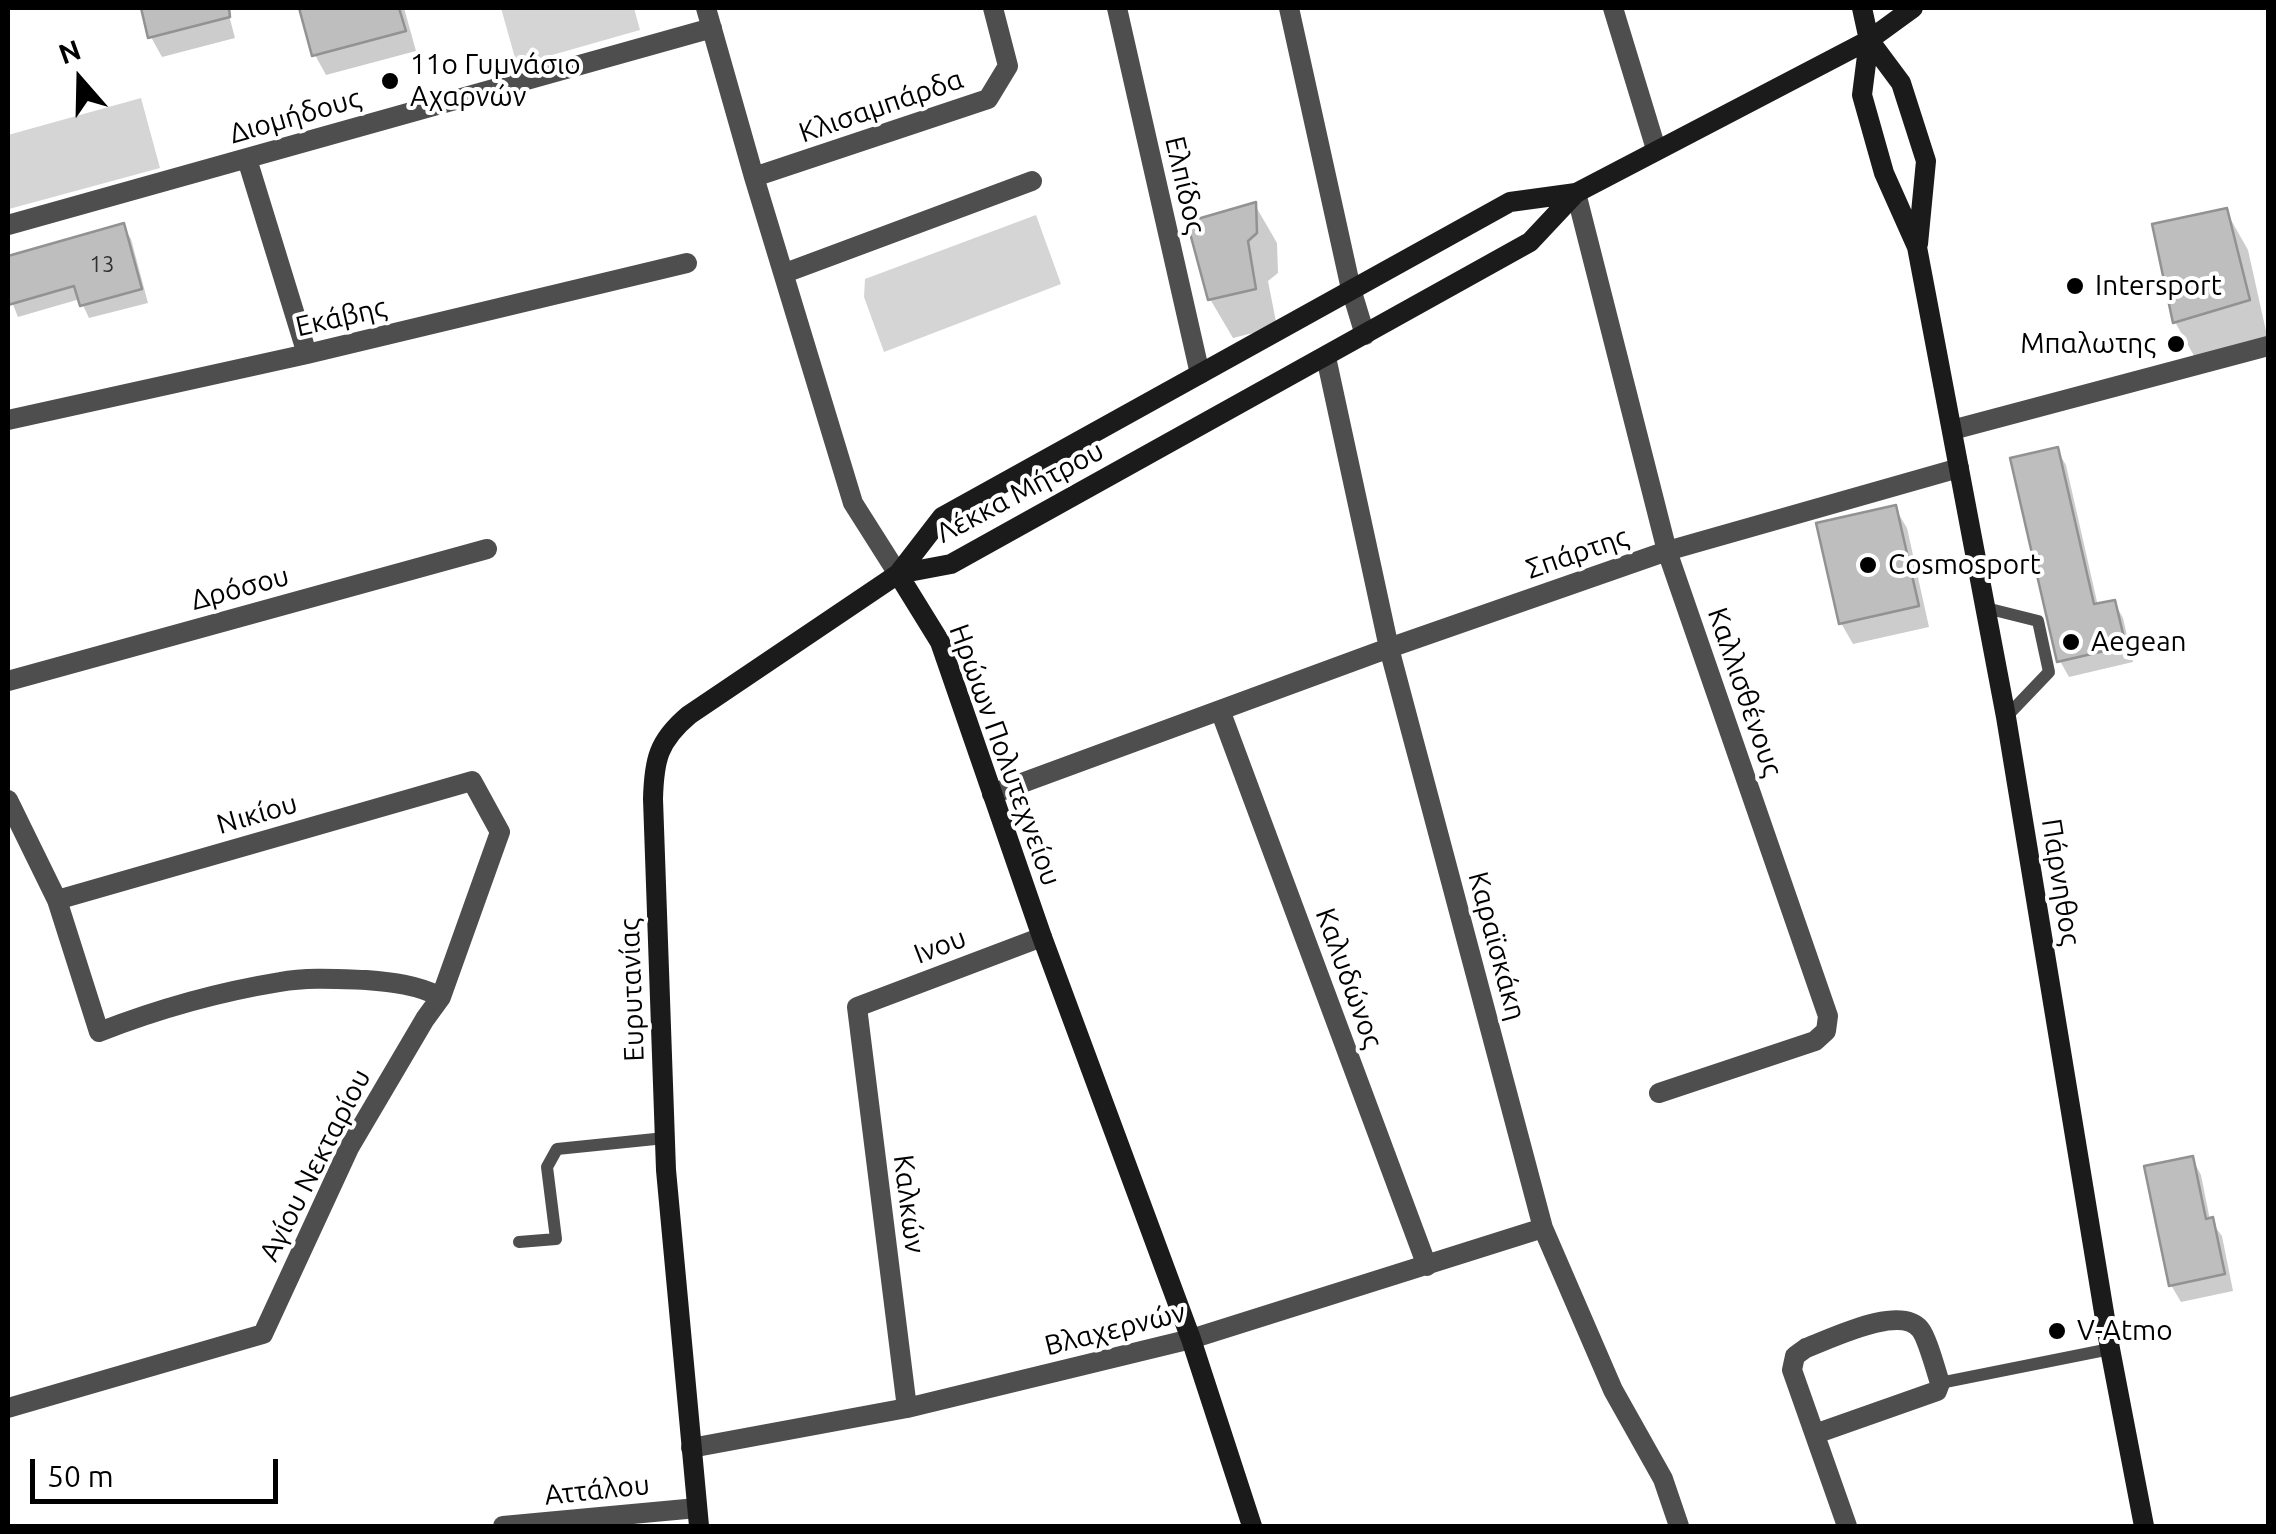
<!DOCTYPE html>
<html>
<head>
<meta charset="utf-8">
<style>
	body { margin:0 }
	#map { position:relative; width:2276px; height:1534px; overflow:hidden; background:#fff; font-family:Ubuntu,sans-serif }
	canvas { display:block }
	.frame { position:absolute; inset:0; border:10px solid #000; pointer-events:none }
	.north { position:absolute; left:30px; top:30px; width:100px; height:100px; -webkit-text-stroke:8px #fff; paint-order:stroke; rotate:340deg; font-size:28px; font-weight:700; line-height:40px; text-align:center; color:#000 }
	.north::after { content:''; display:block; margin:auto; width:35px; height:45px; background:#000; clip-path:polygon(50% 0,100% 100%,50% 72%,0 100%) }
	.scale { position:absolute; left:30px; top:1459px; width:248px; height:45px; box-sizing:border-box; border:5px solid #000; border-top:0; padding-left:12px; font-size:30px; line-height:35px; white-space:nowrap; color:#000; -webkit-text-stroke:8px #fff; paint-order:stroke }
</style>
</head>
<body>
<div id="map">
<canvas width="2276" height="1534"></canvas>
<div class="frame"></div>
<div class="north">N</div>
<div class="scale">50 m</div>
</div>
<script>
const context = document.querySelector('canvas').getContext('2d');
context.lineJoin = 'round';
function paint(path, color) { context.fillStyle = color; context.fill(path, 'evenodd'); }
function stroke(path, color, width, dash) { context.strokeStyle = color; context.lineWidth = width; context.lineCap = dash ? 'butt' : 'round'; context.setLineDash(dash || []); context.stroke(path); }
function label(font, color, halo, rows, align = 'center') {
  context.font = font + ' Ubuntu,sans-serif'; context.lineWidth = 8; context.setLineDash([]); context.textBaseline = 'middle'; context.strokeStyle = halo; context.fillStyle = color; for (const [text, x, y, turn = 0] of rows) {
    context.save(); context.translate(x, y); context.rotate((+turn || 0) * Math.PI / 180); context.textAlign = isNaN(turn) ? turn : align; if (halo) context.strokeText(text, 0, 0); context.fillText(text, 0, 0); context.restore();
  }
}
const green = new Path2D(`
	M 501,8 L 634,8 L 640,30 L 517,65 Z
	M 141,98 L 160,168 L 9,209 L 8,202 L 8,135 Z
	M 1036,215 L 1061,284 L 884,352 L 864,297 L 865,279 Z`);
const shadow = new Path2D(`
	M 143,8 L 227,8 L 235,38 L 162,57 L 151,37 Z
	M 302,8 L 404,8 L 416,51 L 326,75 L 315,55 Z
	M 1255,205 L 1277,243 L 1278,273 L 1268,281 L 1277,327 L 1233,338 L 1210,299 Z
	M 2226,211 L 2248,250 L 2268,340 L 2197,361 L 2175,322 L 2155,226 Z
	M 123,226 L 131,239 L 148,303 L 89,318 L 80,299 L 18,317 L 8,292 L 8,258 Z
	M 2057,450 L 2066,465 L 2098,606 L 2114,602 L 2123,618 L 2133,662 L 2069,677 L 2060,661 Z
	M 1895,508 L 1907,528 L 1929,627 L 1853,644 L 1841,623 Z
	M 2192,1158 L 2201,1175 L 2210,1220 L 2222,1236 L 2233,1291 L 2181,1302 L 2171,1285 Z`);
const building = new Path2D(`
	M 141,8 L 229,8 L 230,17 L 148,38 Z
	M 299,8 L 399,8 L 406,31 L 312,56 Z
	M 1256,202 L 1257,233 L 1248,241 L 1256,289 L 1208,300 L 1187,222 Z
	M 2227,208 L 2250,300 L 2173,323 L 2152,224 Z
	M 124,223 L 142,289 L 80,306 L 74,286 L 8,305 L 8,256 Z
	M 2058,447 L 2094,604 L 2115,600 L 2126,646 L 2057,662 L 2010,458 Z
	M 1896,505 L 1919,606 L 1839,624 L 1816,523 Z
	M 2193,1156 L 2206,1219 L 2213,1217 L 2225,1274 L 2169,1286 L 2144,1166 Z`);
const lane = new Path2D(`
	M 1986,608 L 2038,621 L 2049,672 L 2006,717
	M 519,1242 L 556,1239 L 547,1167 L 557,1149 L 665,1138
	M 1940,1383 L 2110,1349`);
const street = new Path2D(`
	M 706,8 L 754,177 L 853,503 L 898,574
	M 1117,8 L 1200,374
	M 1289,8 L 1351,289 L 1365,335
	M 1613,8 L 1656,149
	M 247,159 L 307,354
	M 754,177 L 988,99 L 1008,66 L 993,8
	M 1576,193 L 1667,551 L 1828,1016 L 1826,1031 L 1815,1041 L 1659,1093
	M 8,225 L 712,28
	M 785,273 L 1032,181
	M 1326,357 L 1389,648 L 1543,1228 L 1613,1390 L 1663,1479 L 1679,1526
	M 8,420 L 307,354 L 687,263
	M 1952,430 L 2268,346
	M 8,681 L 487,549
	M 1220,710 L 1427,1266
	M 992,794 L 1389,648 L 1667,551 L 1959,468
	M 8,800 L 57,900 L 99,1032 C 158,1009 218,992 280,982 C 307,977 338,979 366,980 C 392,982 418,985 441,997
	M 8,1408 L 263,1334 L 349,1148 L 425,1019 L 441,997 L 500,832 L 472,781 L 57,900
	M 907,1408 L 857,1007 L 1042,937
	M 1815,1434 L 1937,1391 L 1940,1383 C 1936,1371 1927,1337 1920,1329 C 1900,1304 1831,1339 1806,1348 L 1795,1356 L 1792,1370 L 1847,1526
	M 691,1448 L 907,1408 L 1191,1339 L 1543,1228
	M 503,1526 L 697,1508`);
const secondary = new Path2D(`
	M 1862,8 L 1869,40 L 1862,95 L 1884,173 L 1917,247 L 2006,717 L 2110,1349 L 2144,1526
	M 1869,40 L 1901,83 L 1926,161 L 1918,244
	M 898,574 L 951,564 L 1530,242 L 1576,193 L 1869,40 L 1913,8
	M 898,574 L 940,642 L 1042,937 L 1191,1339 L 1252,1526
	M 699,1526 L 666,1170 L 653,799 C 654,760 658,741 689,715 L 898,574 L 942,517 L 1510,202 L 1576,193`);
const markers = [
	[390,81,10,"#000"],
	[2075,286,10,"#000"],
	[2176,344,10,"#000"],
	[1868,565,10,"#000"],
	[2071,642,10,"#000"],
	[2057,1331,10,"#000"]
];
const numberNames = [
	["13",102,265]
];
const poiNames = [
	["11ο Γυμνάσιο",410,65],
	["Αχαρνών",410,97],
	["Intersport",2095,286],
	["Μπαλωτης",2156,344,"right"],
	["Cosmosport",1888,565],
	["Aegean",2091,642],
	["V-Atmo",2077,1331]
];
const streetNames = [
	["Κλισαμπάρδα",881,106,-19],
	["Διομήδους",295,116,-16],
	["Ελπίδος",1185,185,77],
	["Εκάβης",341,317,-13],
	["Λέκκα Μήτρου",1020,492,-28],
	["Σπάρτης",1577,553,-19],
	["Δρόσου",240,588,-15],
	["Καλλισθένους",1745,692,71],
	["Ηρώων Πολυτεχνείου",1005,755,70],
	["Νικίου",257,814,-16],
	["Πάρνηθος",2061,882,81],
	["Ινου",940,946,-21],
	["Καραϊσκάκη",1497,946,75],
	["Καλυδώνος",1349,978,70],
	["Ευρυτανίας",632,990,-92],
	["Αγίου Νεκταρίου",315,1165,-63],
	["Καλκών",909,1204,83],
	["Βλαχερνών",1115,1329,-14],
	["Αττάλου",597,1490,-6]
];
paint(green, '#d5d5d5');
paint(shadow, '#0003');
paint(building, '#bebebe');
stroke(building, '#929292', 2.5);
stroke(lane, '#4e4e4e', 12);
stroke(street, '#4e4e4e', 20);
stroke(secondary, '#1b1b1b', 20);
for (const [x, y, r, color] of markers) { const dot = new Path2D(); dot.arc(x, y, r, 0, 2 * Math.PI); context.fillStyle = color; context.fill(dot); stroke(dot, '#fff', 4); }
label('22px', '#303030', null, numberNames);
label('28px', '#000', '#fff', poiNames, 'left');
label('28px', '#000', '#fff', streetNames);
</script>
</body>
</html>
